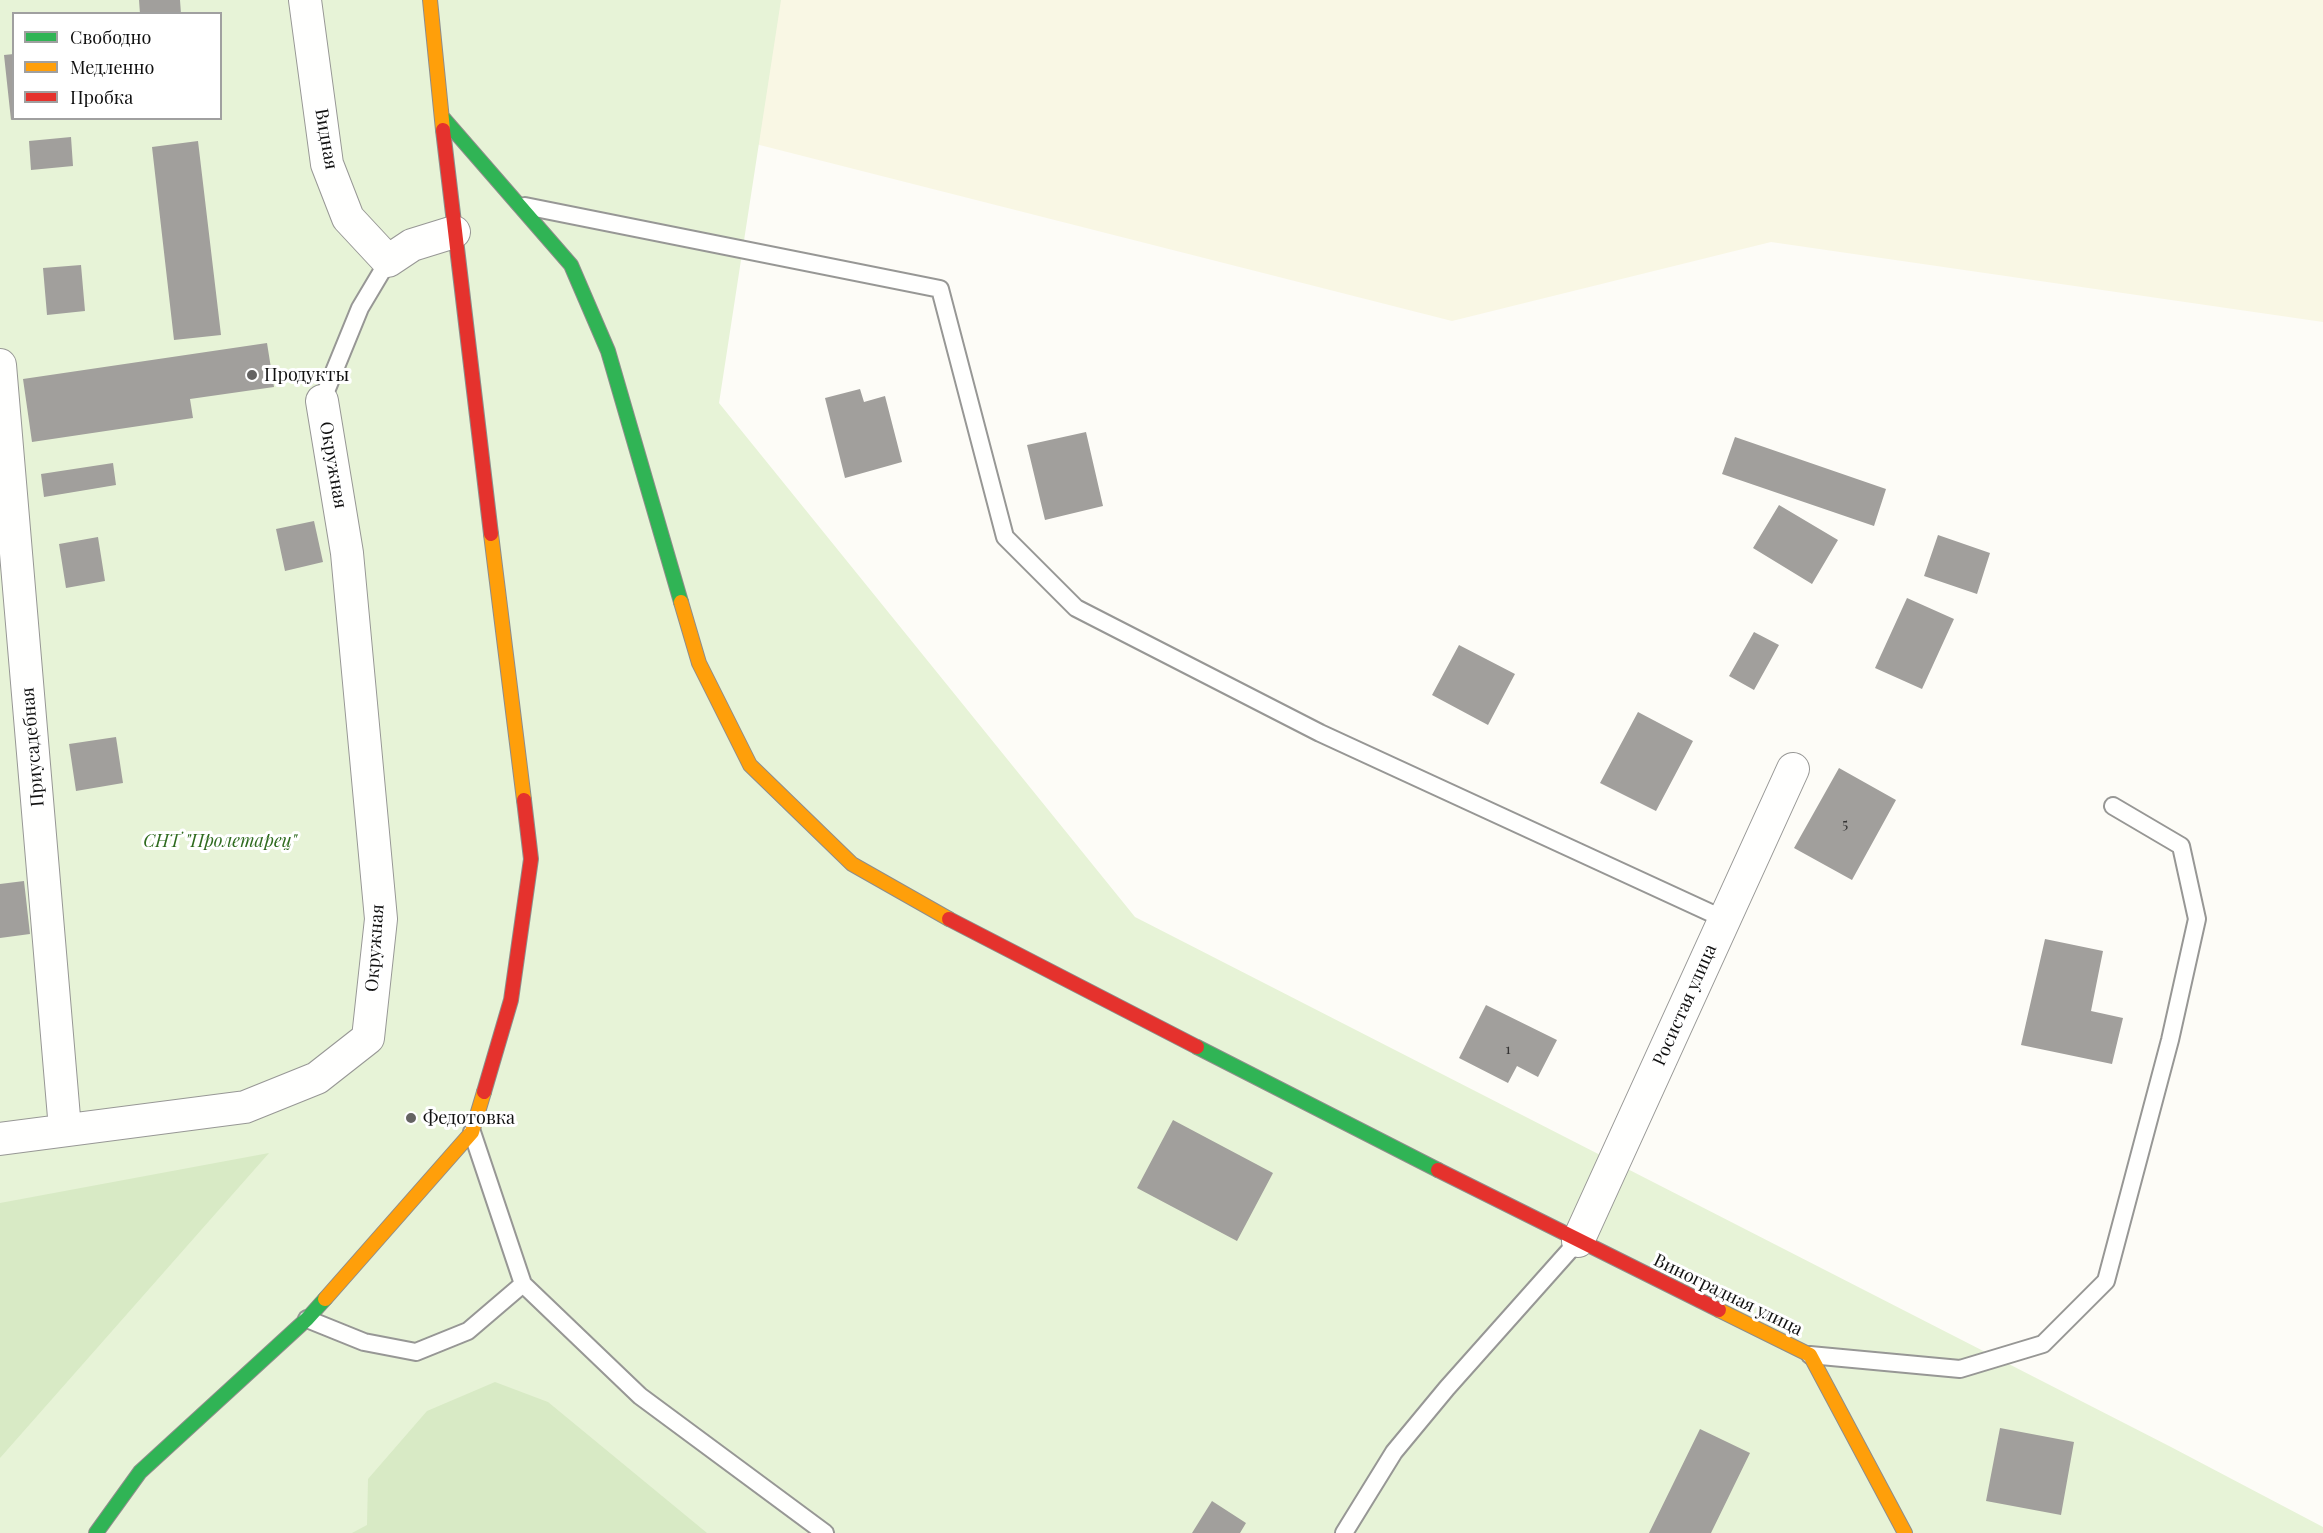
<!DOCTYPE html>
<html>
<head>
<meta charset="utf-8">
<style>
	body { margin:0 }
	#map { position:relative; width:2323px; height:1533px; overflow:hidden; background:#fdfcf7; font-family:"Playfair Display",serif }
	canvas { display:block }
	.legend { position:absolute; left:12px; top:12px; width:210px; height:108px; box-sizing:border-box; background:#fff; border:2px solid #a0a0a0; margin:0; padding:8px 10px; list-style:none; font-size:18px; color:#111 }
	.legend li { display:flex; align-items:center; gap:12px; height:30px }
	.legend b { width:30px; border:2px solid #a0a0a0 }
</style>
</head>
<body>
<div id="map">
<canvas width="2323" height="1533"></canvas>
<ul class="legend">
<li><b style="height:8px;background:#30b455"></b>Свободно</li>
<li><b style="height:8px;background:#ff9f0a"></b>Медленно</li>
<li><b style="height:8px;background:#e5322d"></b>Пробка</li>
</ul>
</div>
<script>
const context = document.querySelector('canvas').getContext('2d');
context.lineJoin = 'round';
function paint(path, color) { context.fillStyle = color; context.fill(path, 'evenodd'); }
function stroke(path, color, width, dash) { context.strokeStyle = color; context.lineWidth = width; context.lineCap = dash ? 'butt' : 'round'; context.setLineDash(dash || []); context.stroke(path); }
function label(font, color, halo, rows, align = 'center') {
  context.font = font + ' "Playfair Display",serif'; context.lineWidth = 6; context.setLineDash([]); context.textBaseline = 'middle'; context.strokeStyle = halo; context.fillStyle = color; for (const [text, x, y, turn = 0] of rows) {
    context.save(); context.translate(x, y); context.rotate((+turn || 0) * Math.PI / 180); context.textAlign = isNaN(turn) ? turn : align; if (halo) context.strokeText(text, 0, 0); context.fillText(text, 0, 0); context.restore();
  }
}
const farmland = new Path2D(`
	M 551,0 L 2323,0 L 2323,322 L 1771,242 L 1452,321 L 559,94 Z`);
const green = new Path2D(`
	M 0,0 L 781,0 L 719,403 L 1135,917 L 2171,1447 L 2323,1527 L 2323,1533 L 0,1533 ZM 14,14 L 220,14 L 220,118 L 14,118 Z`);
const forest = new Path2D(`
	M 269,1153 L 0,1458 L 0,1203 Z
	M 495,1382 L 548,1402 L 707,1533 L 352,1533 L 367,1525 L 368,1479 L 427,1411 Z`);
const building = new Path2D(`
	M 139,0 L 180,0 L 181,14 L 140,14 Z
	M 14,54 L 14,119 L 11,120 L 4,55 Z
	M 71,137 L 73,166 L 31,170 L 29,141 Z
	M 198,141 L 221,335 L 174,340 L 152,147 Z
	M 81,265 L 85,311 L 47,315 L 43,268 Z
	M 267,343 L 274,387 L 190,399 L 193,418 L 32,442 L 23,379 Z
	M 860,389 L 864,402 L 885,396 L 902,462 L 845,478 L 825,398 Z
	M 1086,432 L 1103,506 L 1045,520 L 1027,445 Z
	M 1735,437 L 1886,489 L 1874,526 L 1722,474 Z
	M 113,463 L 116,485 L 44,497 L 41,474 Z
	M 1779,505 L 1838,540 L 1812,584 L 1753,548 Z
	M 314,521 L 323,562 L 285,571 L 276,529 Z
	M 1938,535 L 1990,553 L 1977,594 L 1924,576 Z
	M 98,537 L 105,581 L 66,588 L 59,544 Z
	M 1907,598 L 1954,619 L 1922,689 L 1875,668 Z
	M 1754,632 L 1779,645 L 1754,690 L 1729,676 Z
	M 1459,645 L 1515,674 L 1488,725 L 1432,695 Z
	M 1638,712 L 1693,741 L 1656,811 L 1600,783 Z
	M 116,737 L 123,783 L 76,791 L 69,744 Z
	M 1839,768 L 1896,800 L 1852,880 L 1794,848 Z
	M 24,881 L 30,934 L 0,938 L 0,884 Z
	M 2045,939 L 2103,951 L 2091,1011 L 2123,1018 L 2112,1064 L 2021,1045 Z
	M 1486,1005 L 1557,1040 L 1538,1077 L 1517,1066 L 1508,1083 L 1459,1058 Z
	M 1173,1120 L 1273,1173 L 1237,1241 L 1137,1188 Z
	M 2000,1428 L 2074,1442 L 2061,1515 L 1986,1501 Z
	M 1700,1429 L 1750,1453 L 1711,1533 L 1649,1533 Z
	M 1212,1501 L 1246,1523 L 1240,1533 L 1192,1533 Z`);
const lane = new Path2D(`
	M 525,206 L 940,289 L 1005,537 L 1076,608 L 1320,733 L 1724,919
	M 322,401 L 360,308 L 388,261
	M 472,1132 L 523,1284 L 640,1396 L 825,1533
	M 307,1319 L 364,1342 L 416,1352 L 468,1331 L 523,1284
	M 1810,1355 L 1960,1369 L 2043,1344 L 2106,1281 L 2170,1040 L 2197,919 L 2181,846 L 2113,806
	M 1344,1533 L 1394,1452 L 1447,1388 L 1578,1241`);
const street = new Path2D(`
	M 305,0 L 327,164 L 348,218 L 388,261 L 412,245 L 454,232
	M 0,365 L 65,1129
	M 0,1139 L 245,1107 L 317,1078 L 368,1038 L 381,919 L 347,553 L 322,401
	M 1578,1241 L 1793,769`);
const fast = new Path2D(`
	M 444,119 L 571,265 L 608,351 L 681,602
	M 1197,1047 L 1438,1170
	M 96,1533 L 140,1472 L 307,1319 L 325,1299`);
const slow = new Path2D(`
	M 430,0 L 443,130
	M 491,534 L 524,800
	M 681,602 L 699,663 L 750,765 L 852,864 L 949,919
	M 325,1299 L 472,1132 L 484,1092
	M 1719,1310 L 1810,1355 L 1905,1533`);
const jam = new Path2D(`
	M 443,130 L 491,534
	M 949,919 L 1197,1047
	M 484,1092 L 511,1000 L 531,859 L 524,800
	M 1438,1170 L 1719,1310`);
const markers = [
	[252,375,6,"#646362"],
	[411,1118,6,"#646362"]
];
const numberNames = [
	["5",1845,824],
	["1",1508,1049]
];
const streetNames = [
	["Видная",326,139,80],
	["Окружная",333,465,80],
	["Приусадебная",33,747,-95],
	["Окружная",375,948,-86],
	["Росистая улица",1685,1005,-66],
	["Виноградная улица",1728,1295,26]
];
const poiNames = [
	["Продукты",264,375],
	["Федотовка",423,1118]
];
const parkNames = [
	["СНТ \"Пролетарец\"",220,841]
];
paint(farmland, '#f9f7e4');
paint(green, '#e7f3d7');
paint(forest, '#d8eac5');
paint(building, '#a19f9c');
stroke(lane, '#979795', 20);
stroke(street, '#979795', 34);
stroke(fast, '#8e8d8b', 16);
stroke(slow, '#8e8d8b', 16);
stroke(jam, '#8e8d8b', 16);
stroke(lane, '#fffffe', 16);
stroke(street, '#fffffe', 32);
stroke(fast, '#30b455', 14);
stroke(slow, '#ff9f0a', 14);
stroke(jam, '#e5322d', 14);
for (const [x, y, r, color] of markers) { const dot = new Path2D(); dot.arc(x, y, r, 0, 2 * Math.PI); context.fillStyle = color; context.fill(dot); stroke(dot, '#fff', 2); }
label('15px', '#353434', null, numberNames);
label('18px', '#111', '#fff', streetNames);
label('18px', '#111', '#fff', poiNames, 'left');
label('italic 18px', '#2f6b1f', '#fff', parkNames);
</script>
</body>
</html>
